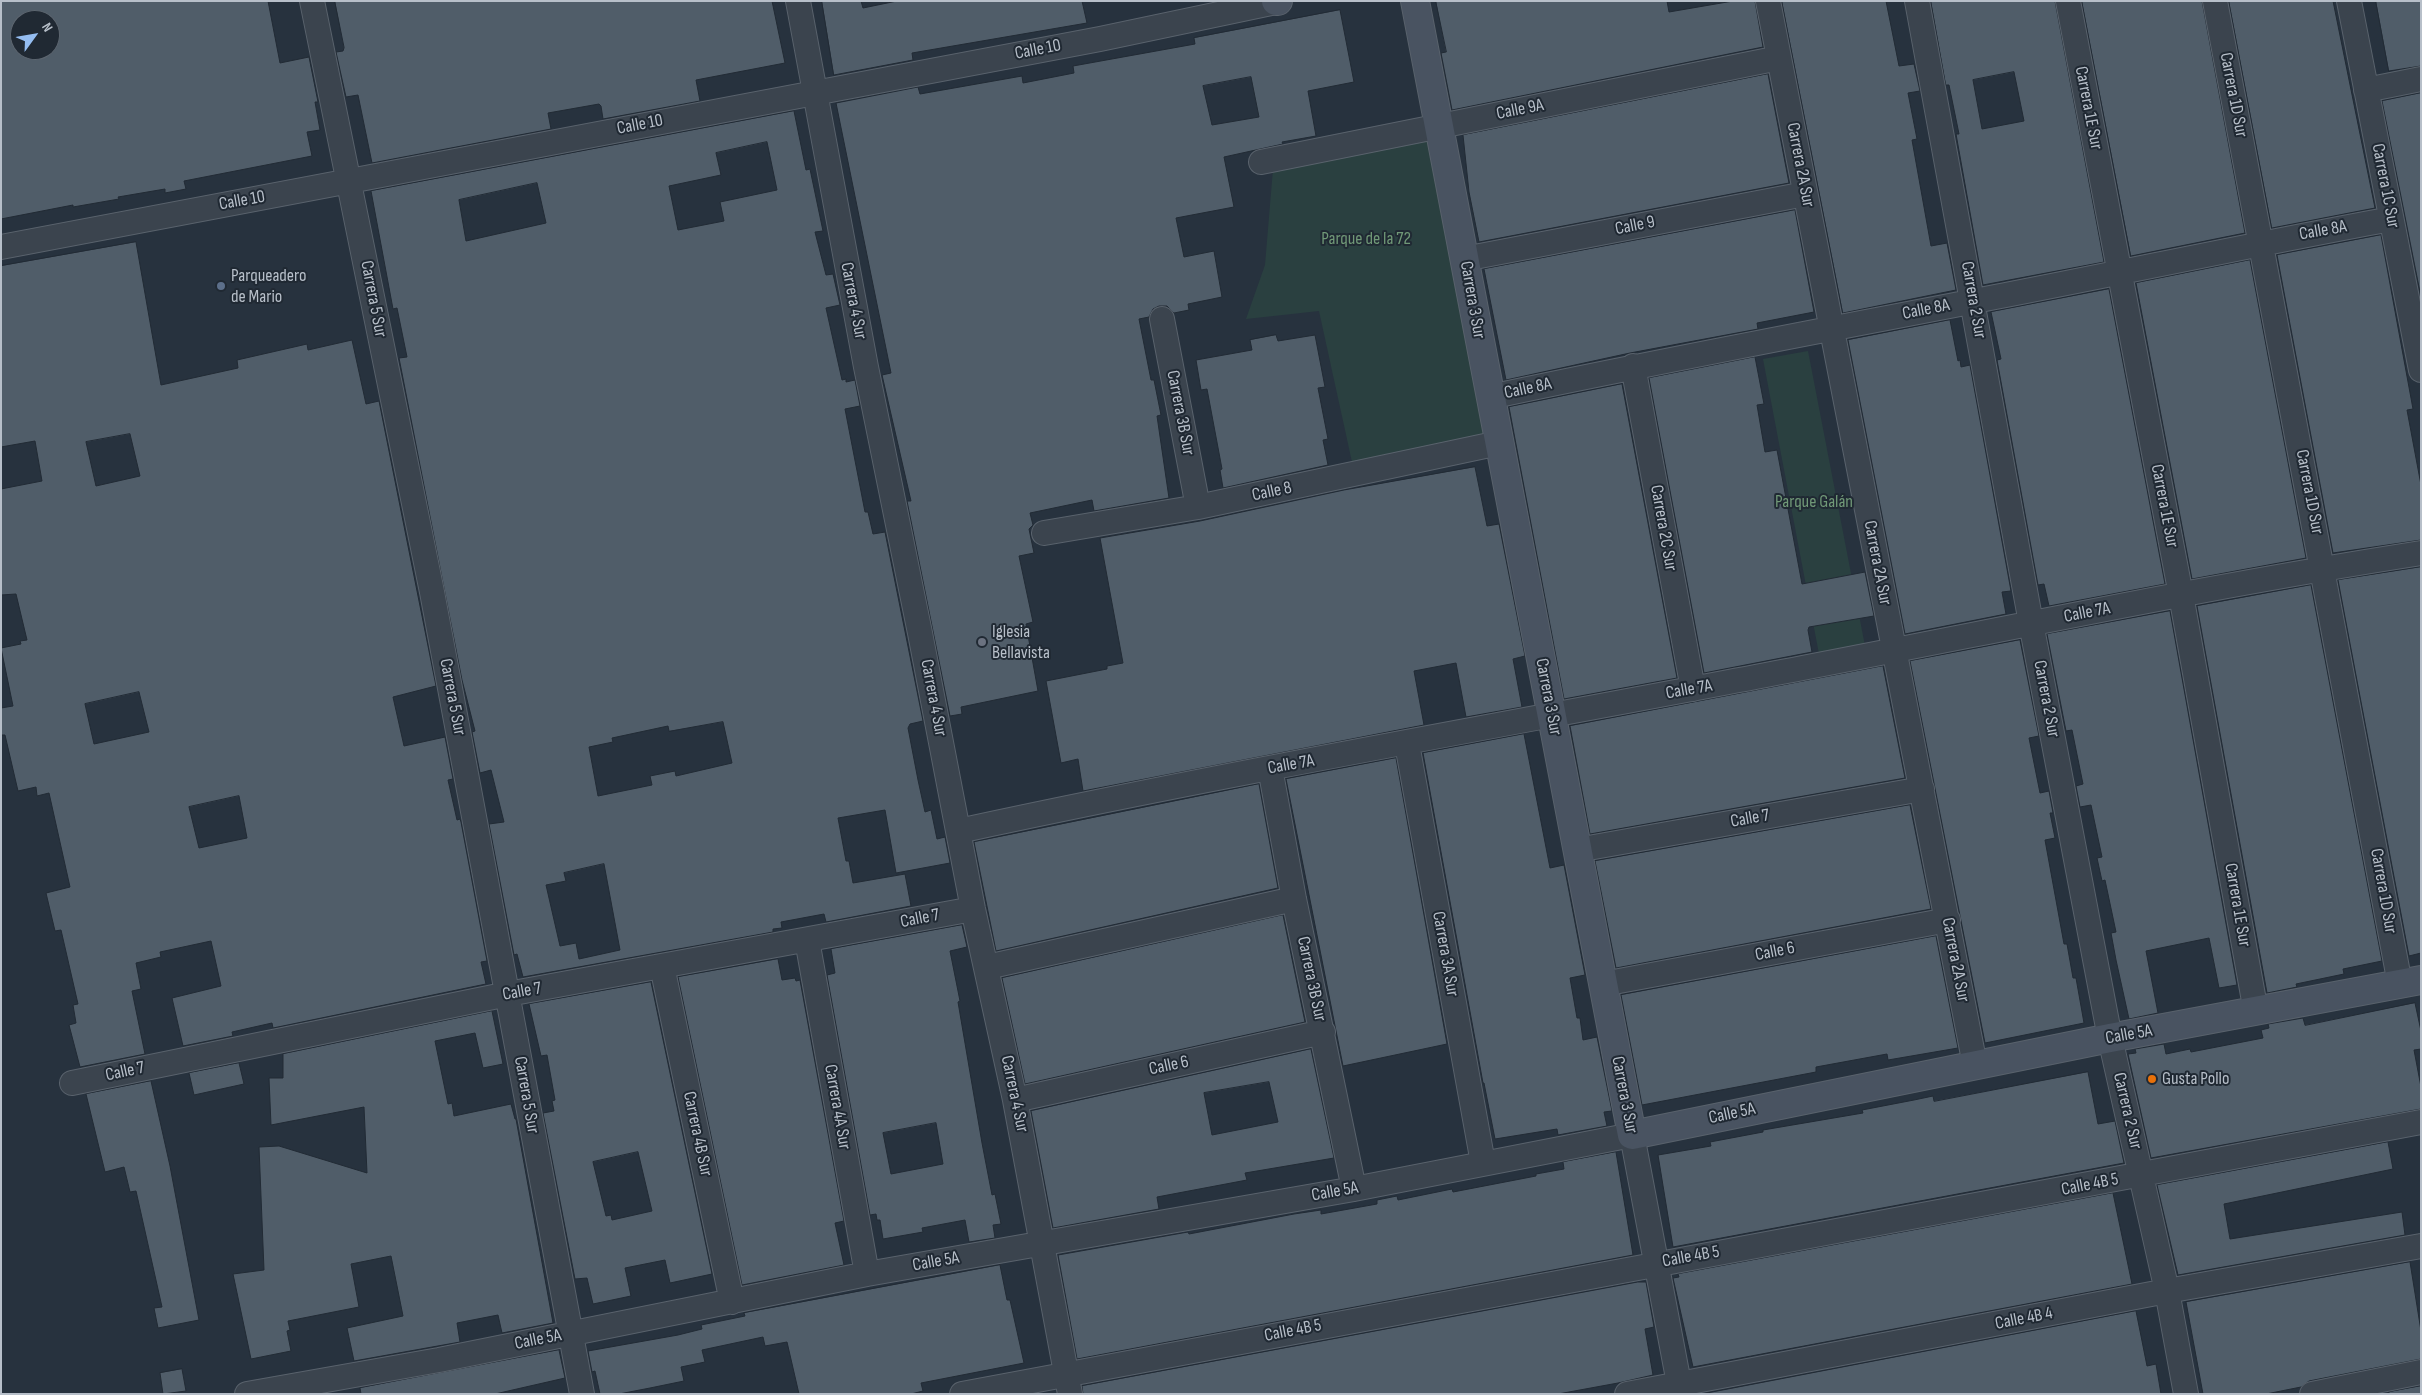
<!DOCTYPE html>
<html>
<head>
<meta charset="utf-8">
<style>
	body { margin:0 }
	#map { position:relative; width:2422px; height:1395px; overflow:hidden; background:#27323e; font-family:"Sofia Sans Condensed",sans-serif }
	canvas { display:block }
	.frame { position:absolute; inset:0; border:2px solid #b7bfc9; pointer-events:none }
	.north { position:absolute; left:10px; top:10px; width:50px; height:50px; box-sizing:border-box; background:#202933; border:1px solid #5c656f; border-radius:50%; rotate:58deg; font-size:14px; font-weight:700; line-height:20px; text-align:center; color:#b7bfc9 }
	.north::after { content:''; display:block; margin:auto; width:18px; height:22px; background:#94bdf1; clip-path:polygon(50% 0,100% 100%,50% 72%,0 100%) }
</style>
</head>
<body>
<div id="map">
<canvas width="2422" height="1395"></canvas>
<div class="frame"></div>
<div class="north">N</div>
</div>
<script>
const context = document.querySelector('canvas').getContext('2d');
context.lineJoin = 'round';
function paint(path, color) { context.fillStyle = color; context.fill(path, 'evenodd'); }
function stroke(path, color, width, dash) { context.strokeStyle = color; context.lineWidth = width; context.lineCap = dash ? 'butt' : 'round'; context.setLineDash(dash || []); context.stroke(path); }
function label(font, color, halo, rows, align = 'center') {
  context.font = font + ' "Sofia Sans Condensed",sans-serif'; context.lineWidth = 4; context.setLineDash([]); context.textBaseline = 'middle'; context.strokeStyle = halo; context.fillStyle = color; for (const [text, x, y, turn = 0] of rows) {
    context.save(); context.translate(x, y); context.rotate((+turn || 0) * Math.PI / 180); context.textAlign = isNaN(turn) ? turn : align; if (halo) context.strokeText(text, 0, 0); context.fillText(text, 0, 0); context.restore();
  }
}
const green = new Path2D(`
	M 1433,139 L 1493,433 L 1352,462 L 1319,311 L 1246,319 L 1265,265 L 1273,169 Z
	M 1808,351 L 1865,646 L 1819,654 L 1763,359 Z`);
const building = new Path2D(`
	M 1,1 L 268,1 L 280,63 L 309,57 L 318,102 L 315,102 L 320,130 L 307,132 L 312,156 L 184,181 L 186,189 L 165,193 L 165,189 L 118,197 L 119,199 L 73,207 L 73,205 L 1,219 ZM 20,20 L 50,20 L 50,50 L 20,50 Z
	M 335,1 L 772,1 L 785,63 L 696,80 L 700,101 L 603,119 L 601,106 L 599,104 L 548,113 L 551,129 L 372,163 L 358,95 L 346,97 L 336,52 L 343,51 L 344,48 Z
	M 822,1 L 861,1 L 863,8 L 897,1 L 1082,1 L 1087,23 L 912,53 L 913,60 L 834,75 Z
	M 1436,1 L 1667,1 L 1669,12 L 1733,1 L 1755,1 L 1763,47 L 1452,110 L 1441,53 L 1446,52 Z
	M 1782,1 L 1886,1 L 1899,66 L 1914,64 L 1920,91 L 1908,93 L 1917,139 L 1912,140 L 1931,246 L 1947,243 L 1956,290 L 1843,313 Z
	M 1931,1 L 2055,1 L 2104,262 L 1983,285 L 1956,134 L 1959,134 L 1949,85 L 1946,85 ZM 2014,72 L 2024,121 L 1982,129 L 1973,80 Z
	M 2082,1 L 2202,1 L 2245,233 L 2131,256 Z
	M 2229,1 L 2333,1 L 2375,208 L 2272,228 Z
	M 2376,1 L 2421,1 L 2421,66 L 2389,71 Z
	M 1340,10 L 1354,82 L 1308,91 L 1316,136 L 1282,142 L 1283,144 L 1224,157 L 1234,207 L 1176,218 L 1184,257 L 1214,251 L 1222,297 L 1188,304 L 1189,310 L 1174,313 L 1167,306 L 1159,306 L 1153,309 L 1149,317 L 1139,319 L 1151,380 L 1154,380 L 1161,415 L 1157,416 L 1169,498 L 1094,511 L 1092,500 L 1030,513 L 1033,525 L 1029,529 L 1034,553 L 1019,556 L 1033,622 L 1026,624 L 1038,691 L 961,707 L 962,714 L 950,716 L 907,501 L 911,501 L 882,375 L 891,373 L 836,103 L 918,87 L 920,94 L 1022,76 L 1023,83 L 1074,73 L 1073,66 L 1195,44 L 1194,38 ZM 1251,77 L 1259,117 L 1212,125 L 1203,86 Z
	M 1768,74 L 1789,183 L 1479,242 L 1469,192 L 1463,135 Z
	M 2421,93 L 2421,297 L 2382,101 Z
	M 794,111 L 806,170 L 810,169 L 823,231 L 815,232 L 826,275 L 833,274 L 840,305 L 826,308 L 842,380 L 846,379 L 846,382 L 855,380 L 860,406 L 845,409 L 865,512 L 868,512 L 873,534 L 885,532 L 923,721 L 910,724 L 908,728 L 918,780 L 925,812 L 931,810 L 937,839 L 945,837 L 950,863 L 896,873 L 885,810 L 838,818 L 846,861 L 849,861 L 853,883 L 905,874 L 911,906 L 826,922 L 824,914 L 781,922 L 782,928 L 773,929 L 773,932 L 523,977 L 517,954 L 514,955 L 489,824 L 504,822 L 491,770 L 480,773 L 472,732 L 475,731 L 462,680 L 399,358 L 407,357 L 397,308 L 393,309 L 371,191 ZM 767,142 L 777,190 L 720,202 L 724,221 L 678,230 L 669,186 L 721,175 L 716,153 ZM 537,183 L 546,223 L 466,241 L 459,200 ZM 723,722 L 732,763 L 676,776 L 675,771 L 650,776 L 652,785 L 598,796 L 589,747 L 613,742 L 612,738 L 668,726 L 669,731 ZM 604,864 L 620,950 L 579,959 L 576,943 L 560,946 L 546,885 L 566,881 L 564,873 Z
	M 1795,210 L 1814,312 L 1757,323 L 1758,329 L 1630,353 L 1506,380 L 1484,269 Z
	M 2381,235 L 2413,409 L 2407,410 L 2421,485 L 2421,540 L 2333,553 L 2277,255 Z
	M 136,242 L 161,385 L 238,368 L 237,360 L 294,347 L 307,344 L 308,350 L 352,340 L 366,404 L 379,401 L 436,686 L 393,697 L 404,746 L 445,737 L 453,779 L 448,780 L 457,820 L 460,819 L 461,822 L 487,961 L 481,962 L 486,984 L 273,1028 L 272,1023 L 232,1032 L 233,1036 L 183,1046 L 172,998 L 221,986 L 211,941 L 160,952 L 161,957 L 136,963 L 141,989 L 132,991 L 145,1054 L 80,1067 L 69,1025 L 76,1023 L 73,1005 L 78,1004 L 61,930 L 55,931 L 46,893 L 70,887 L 49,793 L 37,796 L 36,787 L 18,791 L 5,735 L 1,735 L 1,708 L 13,706 L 1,648 L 21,644 L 20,641 L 27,640 L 16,594 L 1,595 L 1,489 L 42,481 L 35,441 L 1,447 L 1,266 ZM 130,434 L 140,476 L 96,486 L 86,442 ZM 139,692 L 149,732 L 94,744 L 85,704 ZM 239,796 L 247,838 L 199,848 L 189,807 Z
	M 2250,260 L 2306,558 L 2192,579 L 2136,283 Z
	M 2109,289 L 2165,584 L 2049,606 L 2044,584 L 2038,585 L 1997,360 L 2001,359 L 1991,312 Z
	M 1950,320 L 1958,361 L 1960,360 L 1961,367 L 1970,365 L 2011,591 L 2002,592 L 2006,614 L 1905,634 L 1848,340 Z
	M 1276,335 L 1278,341 L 1315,335 L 1325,387 L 1318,388 L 1328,439 L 1323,440 L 1328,465 L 1223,488 L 1220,470 L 1222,469 L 1207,389 L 1201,390 L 1196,360 L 1252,350 L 1250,340 Z
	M 1755,357 L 1764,404 L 1757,405 L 1765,452 L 1777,450 L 1802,584 L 1865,572 L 1874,616 L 1809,627 L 1808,630 L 1812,652 L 1704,673 L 1649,378 Z
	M 1622,384 L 1677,678 L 1564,699 L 1509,407 Z
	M 1475,467 L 1487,526 L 1499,524 L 1525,656 L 1513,659 L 1522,707 L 1466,717 L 1456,663 L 1414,671 L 1424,725 L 1083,791 L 1078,759 L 1061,763 L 1046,681 L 1107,669 L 1107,666 L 1123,663 L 1100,538 L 1200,521 L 1344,490 Z
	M 2421,567 L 2421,953 L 2409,956 L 2338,580 Z
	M 2311,585 L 2382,961 L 2343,969 L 2344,974 L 2296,984 L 2297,987 L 2267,993 L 2197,606 Z
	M 2170,611 L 2237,985 L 2219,988 L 2209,938 L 2146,951 L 2158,1013 L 2129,1019 L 2116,960 L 2111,933 L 2116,932 L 2105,880 L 2102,881 L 2097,858 L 2102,857 L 2091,805 L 2080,807 L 2076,786 L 2083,784 L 2072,730 L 2066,731 L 2047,634 Z
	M 2020,640 L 2039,736 L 2029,738 L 2040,793 L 2049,791 L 2053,813 L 2050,813 L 2055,838 L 2045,840 L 2064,944 L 2067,944 L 2073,978 L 2076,978 L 2084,1023 L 1985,1043 L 1910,661 Z
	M 1883,666 L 1905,778 L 1590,834 L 1570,726 Z
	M 1524,734 L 1550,868 L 1564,865 L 1585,975 L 1570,978 L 1577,1018 L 1580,1018 L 1583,1040 L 1597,1037 L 1612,1111 L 1604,1112 L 1607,1126 L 1558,1135 L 1557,1129 L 1495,1139 L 1484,1083 L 1483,1083 L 1423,753 Z
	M 1396,758 L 1447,1044 L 1343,1066 L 1286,779 Z
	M 1259,784 L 1278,888 L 996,951 L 974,842 Z
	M 1910,805 L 1931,909 L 1616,968 L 1595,861 Z
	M 1283,915 L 1305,1022 L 1025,1084 L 1002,978 Z
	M 962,925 L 967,947 L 950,951 L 960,1001 L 958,1002 L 982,1143 L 992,1195 L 995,1194 L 1001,1224 L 993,1225 L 995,1238 L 969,1242 L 965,1220 L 922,1228 L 923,1232 L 883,1239 L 880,1220 L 877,1220 L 876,1214 L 870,1215 L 827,975 L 835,973 L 831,949 ZM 936,1123 L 943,1164 L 891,1174 L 883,1133 Z
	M 1936,936 L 1958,1048 L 1888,1060 L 1887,1054 L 1816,1067 L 1816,1072 L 1642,1105 L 1621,995 Z
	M 778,959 L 782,980 L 795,978 L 796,981 L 800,980 L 844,1221 L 835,1223 L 844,1265 L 742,1285 L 678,977 Z
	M 651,982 L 712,1274 L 670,1283 L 665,1260 L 625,1268 L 631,1296 L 593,1304 L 587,1278 L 575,1279 L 543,1113 L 554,1111 L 552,1101 L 555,1100 L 547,1055 L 541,1056 L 529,1004 ZM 638,1152 L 652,1211 L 612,1220 L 611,1215 L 606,1216 L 593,1162 Z
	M 2415,1003 L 2421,1031 L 2421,1049 L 2414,1050 L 2421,1087 L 2421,1109 L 2151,1158 L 2128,1054 L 2136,1053 L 2135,1049 L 2164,1044 L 2166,1054 L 2190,1049 L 2191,1052 L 2263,1038 L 2261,1030 L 2269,1028 L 2268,1024 L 2303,1018 L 2305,1025 Z
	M 492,1011 L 503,1064 L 483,1068 L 475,1033 L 435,1041 L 448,1104 L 452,1103 L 454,1116 L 511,1104 L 515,1119 L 516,1119 L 553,1323 L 502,1333 L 498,1315 L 457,1323 L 460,1342 L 354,1361 L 347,1328 L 403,1316 L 391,1256 L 351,1264 L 359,1307 L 288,1321 L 290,1330 L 287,1331 L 291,1351 L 251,1359 L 233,1274 L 264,1270 L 259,1147 L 279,1146 L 367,1173 L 364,1107 L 271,1125 L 269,1078 L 283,1078 L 283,1054 Z
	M 1311,1049 L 1334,1158 L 1245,1173 L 1247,1180 L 1157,1197 L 1159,1209 L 1053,1228 L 1031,1111 ZM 1269,1082 L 1278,1122 L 1212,1135 L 1204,1093 Z
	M 239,1063 L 244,1084 L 194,1095 L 189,1073 Z
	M 2088,1072 L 2098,1124 L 2115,1121 L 2124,1163 L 1673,1247 L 1658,1155 L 1711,1146 L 1710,1142 L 1763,1132 L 1763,1130 L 1863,1113 L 1862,1110 L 1914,1100 L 1933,1096 L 1934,1101 Z
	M 151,1081 L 170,1166 L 199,1320 L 158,1328 L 154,1308 L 162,1307 L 136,1191 L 130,1192 L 124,1167 L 105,1172 L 86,1094 Z
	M 2388,1142 L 2393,1169 L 2224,1204 L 2230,1239 L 2402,1212 L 2405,1235 L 2178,1275 L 2157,1185 Z
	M 1616,1152 L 1633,1255 L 1077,1359 L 1058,1255 L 1188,1232 L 1189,1234 L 1294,1214 L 1321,1210 L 1321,1214 L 1377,1204 L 1377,1200 L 1397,1196 L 1398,1200 L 1452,1189 L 1453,1192 L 1536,1176 L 1536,1174 L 1564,1169 L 1563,1162 Z
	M 2113,1193 L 2132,1284 L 1693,1367 L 1673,1278 L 1679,1277 L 1678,1274 Z
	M 2410,1262 L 2421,1331 L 2421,1359 L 2309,1381 L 2301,1387 L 2266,1394 L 2203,1394 L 2186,1302 Z
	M 1000,1265 L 1007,1300 L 1010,1300 L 1024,1363 L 921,1383 L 923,1391 L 911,1394 L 799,1394 L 787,1342 L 765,1346 L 763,1337 L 702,1350 L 705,1362 L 681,1367 L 684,1381 L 650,1388 L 619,1394 L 600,1394 L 595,1371 L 592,1372 L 588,1351 L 678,1335 L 702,1329 L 701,1325 L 745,1316 L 744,1313 Z
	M 1638,1282 L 1646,1282 L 1654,1327 L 1645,1329 L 1653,1375 L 1618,1383 L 1558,1394 L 1083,1394 L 1082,1386 Z
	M 2136,1311 L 2147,1366 L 2156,1364 L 2161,1394 L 1702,1394 Z
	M 559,1350 L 565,1378 L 495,1394 L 361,1394 L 360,1388 Z
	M 182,1369 L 186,1391 L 163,1394 L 160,1373 Z
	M 2421,1386 L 2421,1394 L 2389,1394 L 2389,1392 Z`);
const street = new Path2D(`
	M 312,1 L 432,592 L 582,1394
	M 798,1 L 866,367 L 920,633 L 973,909 L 1015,1100 L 1070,1394
	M 1768,1 L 1975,1065
	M 1917,1 L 2031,623 L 2110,1038 L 2167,1291 L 2186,1394
	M 2068,1 L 2181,595 L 2256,1012
	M 2215,1 L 2400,984
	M 2349,1 L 2421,370
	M 2366,90 L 2421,79
	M 1261,162 L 1779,58
	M 1,247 L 1100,39 L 1276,2
	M 1464,259 L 1805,194
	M 1162,319 L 1198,507
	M 1633,366 L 1693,689
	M 1490,397 C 1649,363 1810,333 1970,302 C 2111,275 2250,245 2391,219
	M 1044,533 L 1198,507 L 1499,443
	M 1407,744 L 1483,1163
	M 1270,768 L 1294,899 L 1354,1189
	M 959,831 C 1227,773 1497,726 1766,675 C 1984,634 2201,587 2421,553
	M 1577,850 L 1922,789
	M 807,940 L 867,1274
	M 662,966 L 732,1302
	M 987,967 L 1294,899
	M 1603,984 L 1948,920
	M 72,1083 L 508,994 L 973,909
	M 1015,1100 L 1323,1032
	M 247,1394 L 439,1360 L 867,1274 L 1354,1189 L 1632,1135 L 1681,1394
	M 962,1394 L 2421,1122
	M 1627,1394 L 2167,1291 L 2421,1246
	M 2312,1394 L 2421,1372`);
const secondary = new Path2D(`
	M 1276,1 L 1278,1
	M 1415,1 L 1632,1135 L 2110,1038 L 2421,980`);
const markers = [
	[221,286,5,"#5c6f8a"],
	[982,642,5,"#6b7280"],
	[2152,1079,5,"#e8710a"]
];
const streetNames = [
	["Calle 10",1038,50,-11],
	["Carrera 1D Sur",2233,95,79],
	["Carrera 1E Sur",2088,108,79],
	["Calle 9A",1520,110,-11],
	["Calle 10",640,125,-11],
	["Carrera 2A Sur",1800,165,79],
	["Carrera 1C Sur",2385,186,79],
	["Calle 10",242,201,-10],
	["Calle 9",1635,226,-11],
	["Calle 8A",2323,231,-10],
	["Carrera 5 Sur",373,299,79],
	["Carrera 3 Sur",1472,300,80],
	["Carrera 2 Sur",1973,300,80],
	["Carrera 4 Sur",853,301,79],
	["Calle 8A",1926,310,-11],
	["Calle 8A",1528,389,-12],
	["Carrera 3B Sur",1180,413,79],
	["Calle 8",1272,492,-12],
	["Carrera 1D Sur",2309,492,79],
	["Carrera 1E Sur",2164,506,79],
	["Carrera 2C Sur",1663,528,80],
	["Carrera 2A Sur",1877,563,79],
	["Calle 7A",2087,613,-11],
	["Calle 7A",1689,690,-10],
	["Carrera 5 Sur",452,697,79],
	["Carrera 3 Sur",1548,697,79],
	["Carrera 4 Sur",933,698,79],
	["Carrera 2 Sur",2046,699,79],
	["Calle 7A",1291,765,-10],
	["Calle 7",1750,819,-10],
	["Carrera 1D Sur",2383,891,80],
	["Carrera 1E Sur",2237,905,80],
	["Calle 7",920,919,-11],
	["Calle 6",1775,952,-11],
	["Carrera 3A Sur",1445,954,80],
	["Carrera 2A Sur",1955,960,79],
	["Carrera 3B Sur",1311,979,78],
	["Calle 7",522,992,-10],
	["Calle 5A",2129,1035,-10],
	["Calle 6",1169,1066,-12],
	["Calle 7",125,1072,-12],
	["Carrera 4 Sur",1014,1094,78],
	["Carrera 5 Sur",526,1095,80],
	["Carrera 3 Sur",1624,1095,79],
	["Carrera 4A Sur",837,1107,80],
	["Carrera 2 Sur",2127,1111,77],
	["Calle 5A",1732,1114,-12],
	["Carrera 4B Sur",697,1134,78],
	["Calle 4B 5",2090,1185,-11],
	["Calle 5A",1335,1192,-10],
	["Calle 4B 5",1691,1257,-10],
	["Calle 5A",936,1262,-10],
	["Calle 4B 4",2024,1319,-11],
	["Calle 4B 5",1293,1331,-11],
	["Calle 5A",538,1340,-11]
];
const parkNames = [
	["Parque de la 72",1366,239],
	["Parque Galán",1814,502]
];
const poiNames = [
	["Parqueadero",231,276],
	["de Mario",231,297],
	["Iglesia",992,632],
	["Bellavista",992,653],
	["Gusta Pollo",2162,1079]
];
paint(green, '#2a4040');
paint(building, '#505d69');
stroke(building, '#222b35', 1);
stroke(street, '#59626c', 26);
stroke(secondary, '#59626c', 30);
stroke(street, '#3b444e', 24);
stroke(secondary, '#495361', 28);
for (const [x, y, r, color] of markers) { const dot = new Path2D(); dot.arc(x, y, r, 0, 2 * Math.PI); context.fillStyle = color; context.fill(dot); stroke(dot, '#202933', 2); }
label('18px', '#b7bfc9', '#202933', streetNames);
label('18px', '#709877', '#202933', parkNames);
label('18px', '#b7bfc9', '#202933', poiNames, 'left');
</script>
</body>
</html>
